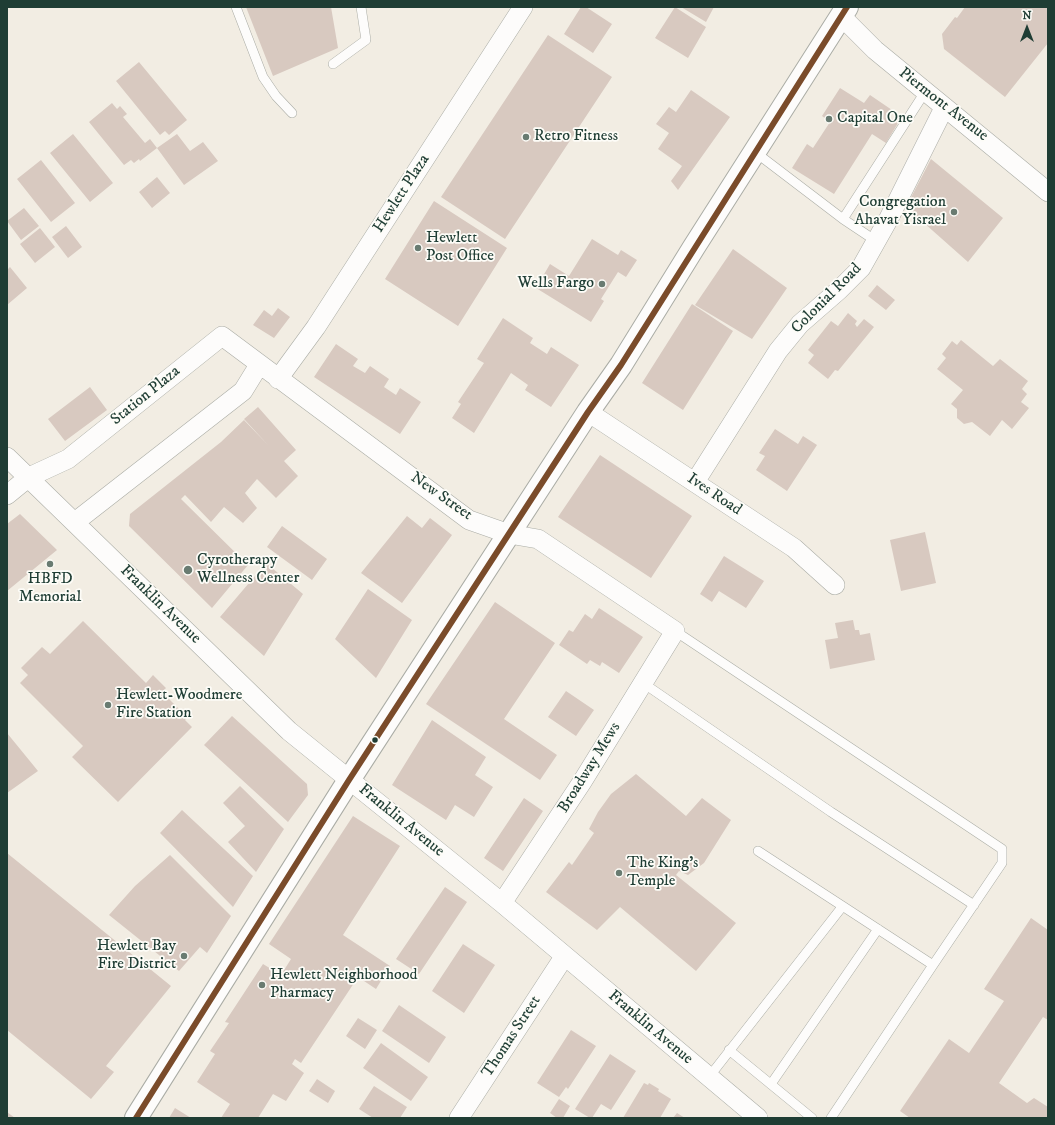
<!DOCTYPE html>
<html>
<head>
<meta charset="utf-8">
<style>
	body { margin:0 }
	#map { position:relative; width:1055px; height:1125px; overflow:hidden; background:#f2ede3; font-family:"IM FELL DW Pica",serif }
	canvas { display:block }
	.frame { position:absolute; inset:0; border:8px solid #1f3d34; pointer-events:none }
	.north { position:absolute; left:1007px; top:8px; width:40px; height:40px; -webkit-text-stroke:3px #fdfcf7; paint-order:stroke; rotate:0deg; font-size:11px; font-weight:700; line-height:16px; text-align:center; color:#1f3d34 }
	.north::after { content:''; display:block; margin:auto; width:14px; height:18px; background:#1f3d34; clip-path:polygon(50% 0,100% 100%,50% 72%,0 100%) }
</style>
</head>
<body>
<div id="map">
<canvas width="1055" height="1125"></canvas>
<div class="frame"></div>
<div class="north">N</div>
</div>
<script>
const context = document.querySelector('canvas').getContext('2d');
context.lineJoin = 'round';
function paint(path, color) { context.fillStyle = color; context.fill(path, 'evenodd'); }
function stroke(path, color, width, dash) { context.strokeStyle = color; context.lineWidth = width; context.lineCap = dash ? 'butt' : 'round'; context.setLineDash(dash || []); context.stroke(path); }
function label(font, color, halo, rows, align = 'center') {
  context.font = font + ' "IM FELL DW Pica",serif'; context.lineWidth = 3.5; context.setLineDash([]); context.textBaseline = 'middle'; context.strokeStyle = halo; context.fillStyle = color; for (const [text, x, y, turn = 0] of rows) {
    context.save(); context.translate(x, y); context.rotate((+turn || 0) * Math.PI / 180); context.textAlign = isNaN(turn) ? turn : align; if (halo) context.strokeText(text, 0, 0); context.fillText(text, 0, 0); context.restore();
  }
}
const building = new Path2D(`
	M 246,7 L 331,7 L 338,48 L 273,76 Z
	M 581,7 L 586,7 L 612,24 L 593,53 L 564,34 Z
	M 675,7 L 706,27 L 688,58 L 655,38 Z
	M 681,7 L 714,7 L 706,22 Z
	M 965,7 L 1048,7 L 1048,43 L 1005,97 L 944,49 L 942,34 L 955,17 L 957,18 Z
	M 548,35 L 612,77 L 505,239 L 441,197 Z
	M 139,62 L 187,120 L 169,135 L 165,131 L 160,135 L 116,81 Z
	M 840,88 L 864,103 L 870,95 L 892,110 L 888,116 L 898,123 L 886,143 L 872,134 L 834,194 L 792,168 L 807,144 L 813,148 L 830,122 L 822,116 Z
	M 691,90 L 730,117 L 678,190 L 671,181 L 682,166 L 658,149 L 669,133 L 656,124 L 669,107 L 676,112 Z
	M 112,103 L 117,109 L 120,106 L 127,114 L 123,117 L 145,143 L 150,139 L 157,148 L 140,161 L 139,159 L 134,163 L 131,160 L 124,165 L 89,122 Z
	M 73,134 L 113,183 L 90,202 L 50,153 Z
	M 177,134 L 190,151 L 203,142 L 218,161 L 184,185 L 157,148 Z
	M 931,159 L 1003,218 L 968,262 L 906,207 Z
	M 41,160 L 75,203 L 51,222 L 17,179 Z
	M 157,177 L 170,193 L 152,208 L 139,192 Z
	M 434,201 L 507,248 L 458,326 L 385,279 Z
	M 24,208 L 39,226 L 21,240 L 7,221 Z
	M 66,226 L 82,247 L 68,258 L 52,237 Z
	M 40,228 L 55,247 L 35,263 L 20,244 Z
	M 592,239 L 618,255 L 621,250 L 637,260 L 626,277 L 618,272 L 601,299 L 604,301 L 591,322 L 536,288 L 550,264 L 569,276 Z
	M 733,249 L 787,288 L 752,339 L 695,305 Z
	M 10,267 L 27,288 L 7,305 L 7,270 Z
	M 877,285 L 895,300 L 886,310 L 868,296 Z
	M 692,304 L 733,331 L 683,410 L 642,383 Z
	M 278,308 L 290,317 L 274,338 L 253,325 L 264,310 L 272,316 Z
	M 848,313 L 857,321 L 855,324 L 857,327 L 864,319 L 874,327 L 838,371 L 835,370 L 828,379 L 808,363 L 814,355 L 808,350 L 831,321 L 838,326 Z
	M 503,318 L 533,338 L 530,343 L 547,354 L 551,347 L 579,365 L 551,407 L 525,390 L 528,385 L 511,373 L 474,433 L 452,418 L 461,404 L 458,402 L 484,363 L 477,359 Z
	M 961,340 L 993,366 L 1000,359 L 1028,381 L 1022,389 L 1027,394 L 1021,402 L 1029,408 L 1012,429 L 1002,420 L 990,436 L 972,422 L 964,424 L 957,418 L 957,409 L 951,404 L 963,390 L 937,369 L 946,358 L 942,354 L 952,341 L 957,345 Z
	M 336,344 L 358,359 L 353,366 L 365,373 L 370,366 L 389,379 L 384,387 L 396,395 L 400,388 L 421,402 L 400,434 L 314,377 Z
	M 90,387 L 107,410 L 65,441 L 48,419 Z
	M 258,407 L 296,450 L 284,461 L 298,476 L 276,498 L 257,479 L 245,493 L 257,508 L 243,523 L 224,507 L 211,522 L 185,495 L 181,499 L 248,565 L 212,608 L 129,526 L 130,514 L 221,442 L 244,420 L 268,445 L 244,419 Z
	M 775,429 L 798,444 L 803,436 L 817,445 L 787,491 L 756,470 L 765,456 L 759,453 Z
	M 600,455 L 692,516 L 651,578 L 558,517 Z
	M 20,514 L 57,550 L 7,591 L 7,524 Z
	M 407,516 L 422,528 L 430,518 L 452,535 L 402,603 L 361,573 Z
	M 282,526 L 327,559 L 312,580 L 267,547 Z
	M 925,532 L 936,583 L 901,591 L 890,540 Z
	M 724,556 L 764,581 L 746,608 L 719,591 L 712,602 L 700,594 Z
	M 266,563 L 303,594 L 264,656 L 220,617 Z
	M 368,589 L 412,620 L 376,678 L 335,639 Z
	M 495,602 L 555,643 L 504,719 L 557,755 L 540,780 L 426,704 Z
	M 599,608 L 643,637 L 619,673 L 602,662 L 600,666 L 590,660 L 587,664 L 559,645 L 569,630 L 573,632 L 585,614 L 592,619 Z
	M 853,620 L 855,630 L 859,630 L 860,635 L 870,633 L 875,660 L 830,669 L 825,640 L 838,638 L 835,623 Z
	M 83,621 L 146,683 L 153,675 L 166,688 L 162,692 L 187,717 L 185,720 L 192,727 L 118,802 L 72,757 L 83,746 L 20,683 L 28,675 L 21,668 L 42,647 L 50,654 Z
	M 566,691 L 594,710 L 576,736 L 548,717 Z
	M 232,716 L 307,784 L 308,795 L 288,822 L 204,745 Z
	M 432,720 L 486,757 L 475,775 L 493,787 L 474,817 L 455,805 L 446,820 L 392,785 Z
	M 7,733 L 38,771 L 7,793 Z
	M 636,774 L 686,816 L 702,798 L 731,820 L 704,863 L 688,875 L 679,871 L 676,875 L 736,923 L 696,971 L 620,907 L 597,930 L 546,892 L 569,862 L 572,865 L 594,833 L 589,829 L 598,812 L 611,794 Z
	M 240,786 L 284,829 L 256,872 L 228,842 L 245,826 L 223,803 Z
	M 524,798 L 543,811 L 503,871 L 484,858 Z
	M 182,810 L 253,876 L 233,907 L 160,833 Z
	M 353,816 L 400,846 L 343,935 L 390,966 L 376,989 L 358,977 L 301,1063 L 295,1059 L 292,1064 L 304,1073 L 286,1101 L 273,1094 L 258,1118 L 221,1118 L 230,1104 L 197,1082 L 215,1054 L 210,1051 L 229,1023 L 225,1022 L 263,964 L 281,975 L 291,959 L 269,944 Z
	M 7,853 L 171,986 L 106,1066 L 114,1072 L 91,1099 L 7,1030 Z
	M 170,855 L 231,916 L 207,953 L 200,947 L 179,971 L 109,915 L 135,886 Z
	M 445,887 L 467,902 L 419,974 L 396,959 Z
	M 1031,918 L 1048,930 L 1048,1020 L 1043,1017 L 999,1083 L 1027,1103 L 1034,1098 L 1048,1107 L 1048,1118 L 910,1118 L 900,1111 L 949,1039 L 969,1053 L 1004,1001 L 984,989 Z
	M 463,944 L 495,965 L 464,1013 L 432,991 Z
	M 399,1005 L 446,1037 L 429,1063 L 382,1031 Z
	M 358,1018 L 377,1030 L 365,1049 L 346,1036 Z
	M 571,1030 L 596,1046 L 568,1089 L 566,1087 L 559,1097 L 537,1083 Z
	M 381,1043 L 428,1077 L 411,1101 L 363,1068 Z
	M 610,1054 L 636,1071 L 611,1110 L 601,1104 L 592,1118 L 590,1118 L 575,1109 Z
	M 317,1079 L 335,1091 L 328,1103 L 309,1091 Z
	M 644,1083 L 648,1085 L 649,1083 L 659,1089 L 658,1091 L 671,1099 L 660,1118 L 623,1118 Z
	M 374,1086 L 407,1107 L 400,1118 L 373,1118 L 359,1109 Z
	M 559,1099 L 570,1106 L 563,1118 L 557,1118 L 550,1113 Z
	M 175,1108 L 191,1118 L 169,1118 Z
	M 7,1112 L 15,1118 L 7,1118 Z
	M 677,1113 L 685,1118 L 673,1118 Z`);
const service = new Path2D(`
	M 236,7 L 263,77 L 276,96 L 292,113
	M 333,64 L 366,40 L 361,7
	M 755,152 L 843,219 L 876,241
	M 843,219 L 925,92
	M 675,631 L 1002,849 L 1002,863 L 933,965 L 758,851
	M 643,683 L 831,812 L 974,905
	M 729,1050 L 812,1118
	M 709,1077 L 842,907
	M 771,1084 L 878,929
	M 831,1118 L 933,965`);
const minor = new Path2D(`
	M 841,16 L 875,50 L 1048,192
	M 278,379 L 316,327 L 523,7
	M 588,412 L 794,548 L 835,585
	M 7,457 L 289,731 L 502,903 L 758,1118
	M 695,482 L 778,351 L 800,324 L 839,290 L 861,268 L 888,220 L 944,108
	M 7,495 L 29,477 L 68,459 L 222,336 L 469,520 L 509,534 L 538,539 L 675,631 L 582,782 L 502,903
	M 75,522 L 243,391 L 259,365
	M 459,1118 L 564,957`);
const secondary = new Path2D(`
	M 136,1118 L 349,780 L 588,412 L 621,365 L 694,247 L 847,7`);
const bus1 = new Path2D(`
	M 136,1118 L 349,780 L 588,412 L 621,365 L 847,7`);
const markers = [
	[829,119,4,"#697b71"],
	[526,137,4,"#697b71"],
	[954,212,4,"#697b71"],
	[418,248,4,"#697b71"],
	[602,284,4,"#697b71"],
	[50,564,4,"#697b71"],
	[188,570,5,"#697b71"],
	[108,705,4,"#697b71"],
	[375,740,3.5,"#1f3d34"],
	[619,873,4,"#697b71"],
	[184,956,4,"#697b71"],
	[262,985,4,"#697b71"]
];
const streetNames = [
	["Piermont Avenue",943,105,38],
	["Hewlett Plaza",402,194,-57],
	["Colonial Road",827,299,-45],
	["Station Plaza",146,396,-39],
	["Ives Road",714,495,34],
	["New Street",441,497,35],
	["Franklin Avenue",160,605,44],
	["Broadway Mews",590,768,-58],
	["Franklin Avenue",401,821,39],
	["Franklin Avenue",650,1028,40],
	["Thomas Street",512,1037,-57]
];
const poiNames = [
	["Capital One",837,119],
	["Retro Fitness",534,137],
	["Congregation",946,203,"right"],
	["Ahavat Yisrael",946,221,"right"],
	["Hewlett",426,239],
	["Post Office",426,257],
	["Wells Fargo",594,284,"right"],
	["Cyrotherapy",197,561],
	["Wellness Center",197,579],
	["HBFD",50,580,"center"],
	["Memorial",50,598,"center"],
	["Hewlett-Woodmere",116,696],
	["Fire Station",116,714],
	["The King's",627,864],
	["Temple",627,882],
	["Hewlett Bay",176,947,"right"],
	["Fire District",176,965,"right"],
	["Hewlett Neighborhood",270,976],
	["Pharmacy",270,994]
];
paint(building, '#d8c9c0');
stroke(service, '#aaaca5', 10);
stroke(minor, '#aaaca5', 20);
stroke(secondary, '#aaaca5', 24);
stroke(service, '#fdfcfb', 9);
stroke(minor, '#fdfcfb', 19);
stroke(secondary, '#fdfcfb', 22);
stroke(bus1, '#7a4b2a', 6);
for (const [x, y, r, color] of markers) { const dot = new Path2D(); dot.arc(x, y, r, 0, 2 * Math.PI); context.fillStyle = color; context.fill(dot); stroke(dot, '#fdfcf7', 1.5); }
label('16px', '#1f3d34', '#fdfcf7', streetNames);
label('16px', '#1f3d34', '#fdfcf7', poiNames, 'left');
</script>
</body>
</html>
